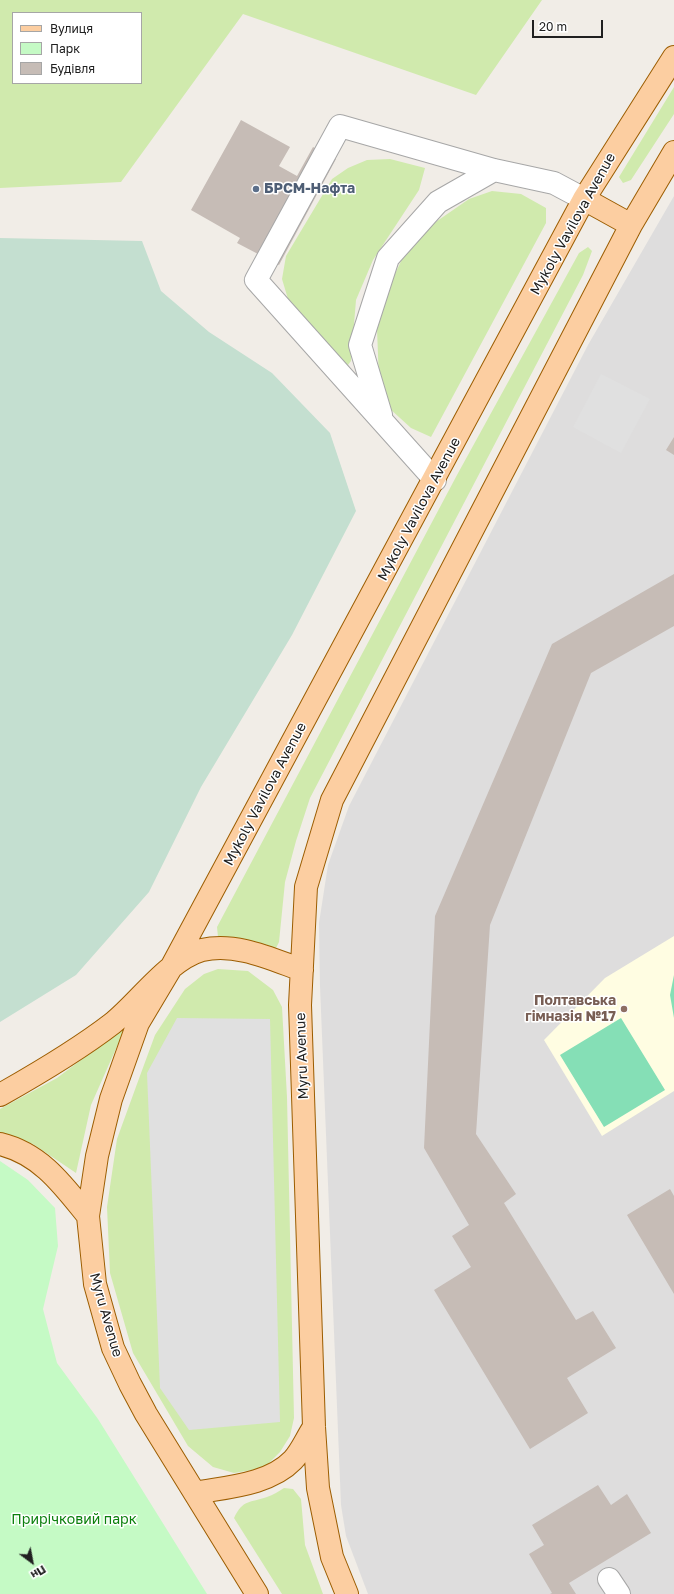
<!DOCTYPE html>
<html>
<head>
<meta charset="utf-8">
<style>
	body { margin:0 }
	#map { position:relative; width:674px; height:1594px; overflow:hidden; background:#f1ede7; font-family:"Golos Text",sans-serif }
	canvas { display:block }
	.legend { position:absolute; left:12px; top:12px; width:130px; height:72px; box-sizing:border-box; background:#fff; border:1px solid #a6a6a6; margin:0; padding:5px 7px; list-style:none; font-size:12px; color:#202020 }
	.legend li { display:flex; align-items:center; gap:8px; height:20px }
	.legend b { width:20px; border:1px solid #a6a6a6 }
	.north { position:absolute; left:12px; top:1542px; width:40px; height:40px; -webkit-text-stroke:3px #fff; paint-order:stroke; rotate:148deg; font-size:11px; font-weight:700; line-height:16px; text-align:center; color:#202020 }
	.north::after { content:''; display:block; margin:auto; width:14px; height:18px; background:#202020; clip-path:polygon(50% 0,100% 100%,50% 72%,0 100%) }
	.scale { position:absolute; left:532px; top:20px; width:71px; height:18px; box-sizing:border-box; border:2px solid #202020; border-top:0; padding-left:5px; font-size:12px; line-height:14px; white-space:nowrap; color:#202020; -webkit-text-stroke:3px #fff; paint-order:stroke }
</style>
</head>
<body>
<div id="map">
<canvas width="674" height="1594"></canvas>
<ul class="legend">
<li><b style="height:5px;background:#fccea1"></b>Вулиця</li>
<li><b style="height:11px;background:#c5fac5"></b>Парк</li>
<li><b style="height:11px;background:#c6bcb6"></b>Будівля</li>
</ul>
<div class="north">Пн</div>
<div class="scale">20 m</div>
</div>
<script>
const context = document.querySelector('canvas').getContext('2d');
context.lineJoin = 'round';
function paint(path, color) { context.fillStyle = color; context.fill(path, 'evenodd'); }
function stroke(path, color, width, dash) { context.strokeStyle = color; context.lineWidth = width; context.lineCap = dash ? 'butt' : 'round'; context.setLineDash(dash || []); context.stroke(path); }
function label(font, color, halo, rows, align = 'center') {
  context.font = font + ' "Golos Text",sans-serif'; context.lineWidth = 3; context.setLineDash([]); context.textBaseline = 'middle'; context.strokeStyle = halo; context.fillStyle = color; for (const [text, x, y, turn = 0] of rows) {
    context.save(); context.translate(x, y); context.rotate((+turn || 0) * Math.PI / 180); context.textAlign = isNaN(turn) ? turn : align; if (halo) context.strokeText(text, 0, 0); context.fillText(text, 0, 0); context.restore();
  }
}
const residential = new Path2D(`
	M 674,196 L 674,1594 L 368,1594 L 346,1536 L 341,1505 L 320,986 L 319,923 L 328,865 L 349,806 L 588,345 Z`);
const education = new Path2D(`
	M 674,936 L 674,1091 L 602,1136 L 544,1040 L 605,978 Z`);
const grass = new Path2D(`
	M 0,0 L 542,0 L 476,95 L 243,14 L 121,182 L 0,188 ZM 13,13 L 141,13 L 141,83 L 13,83 Z
	M 674,87 L 674,114 L 631,180 L 623,183 L 619,177 Z
	M 390,159 L 425,168 L 419,190 L 373,260 L 356,300 L 351,361 L 348,365 L 339,364 L 291,309 L 282,279 L 286,256 L 332,179 L 348,168 L 367,160 Z
	M 492,191 L 521,194 L 546,208 L 546,223 L 431,437 L 411,428 L 389,408 L 379,381 L 377,329 L 386,293 L 403,257 L 427,228 L 469,199 Z
	M 588,247 L 592,251 L 583,275 L 310,798 L 296,841 L 285,882 L 279,942 L 276,948 L 265,948 L 218,937 L 217,927 L 457,475 L 579,253 Z
	M 218,969 L 248,971 L 273,990 L 282,1007 L 287,1097 L 294,1418 L 290,1436 L 280,1452 L 264,1468 L 234,1473 L 213,1467 L 188,1446 L 133,1353 L 110,1273 L 107,1207 L 117,1139 L 137,1084 L 155,1035 L 185,989 L 204,974 Z
	M 126,1026 L 91,1105 L 76,1173 L 33,1144 L 0,1133 L 0,1109 L 57,1078 Z
	M 284,1488 L 293,1489 L 301,1499 L 305,1545 L 323,1594 L 282,1594 L 234,1518 C 243,1499 250,1503 267,1497 C 273,1495 279,1491 284,1488 Z`);
const wetland = new Path2D(`
	M 0,238 L 142,241 L 161,291 L 209,332 L 272,373 L 330,433 L 356,511 L 292,635 L 201,787 L 149,892 L 76,975 L 0,1022 Z`);
const park = new Path2D(`
	M 0,1161 L 28,1180 L 55,1208 L 58,1246 L 43,1309 L 57,1363 L 98,1419 L 207,1594 L 0,1594 Z`);
const pitch = new Path2D(`
	M 674,975 L 674,1018 L 670,995 Z
	M 621,1018 L 665,1090 L 604,1127 L 560,1055 Z`);
const parking = new Path2D(`
	M 601,374 L 650,399 L 621,453 L 573,427 Z
	M 177,1018 L 270,1019 L 280,1422 L 189,1430 L 160,1388 L 147,1073 Z`);
const building = new Path2D(`
	M 241,120 L 290,147 L 279,166 L 297,176 L 313,147 L 336,159 L 279,265 L 237,243 L 240,238 L 191,210 Z
	M 674,437 L 674,455 L 666,450 Z
	M 674,574 L 674,626 L 591,673 L 490,925 L 476,1134 L 516,1194 L 504,1203 L 576,1320 L 593,1311 L 616,1348 L 567,1378 L 588,1413 L 530,1449 L 434,1290 L 471,1267 L 452,1236 L 469,1225 L 424,1148 L 435,916 L 552,644 Z
	M 670,1189 L 674,1196 L 674,1294 L 627,1215 Z
	M 598,1485 L 611,1505 L 627,1494 L 651,1533 L 569,1583 L 576,1594 L 550,1594 L 552,1593 L 529,1554 L 544,1545 L 532,1525 Z`);
const minor = new Path2D(`
	M 381,415 L 360,345 L 388,258 L 438,202 L 494,170
	M 435,480 L 256,280 L 340,126 L 494,170 L 554,183 L 584,199
	M 609,1579 L 619,1594`);
const major = new Path2D(`
	M 584,199 L 631,225
	M 0,1095 C 39,1073 78,1050 113,1023 C 140,1001 168,960 202,950 C 236,942 271,959 302,970
	M 0,1144 C 41,1154 63,1185 88,1216
	M 195,1493 C 226,1487 269,1485 293,1460 C 301,1452 307,1437 314,1427
	M 257,1594 L 146,1414 L 130,1384 L 113,1348 L 95,1284 L 88,1216 L 97,1156 L 111,1099 L 138,1023 L 172,966 L 584,199 L 674,57
	M 347,1594 L 332,1557 L 318,1488 L 314,1427 L 300,1005 L 306,887 L 332,800 L 631,225 L 674,152`);
const markers = [
	[256,189,4,"#5c6f8a"],
	[624,1009,4,"#8d6e63"]
];
const serviceNames = [
	["БРСМ-Нафта",264,189]
];
const streetNames = [
	["Mykoly Vavilova Avenue",573,224,-61],
	["Mykoly Vavilova Avenue",419,509,-62],
	["Mykoly Vavilova Avenue",265,794,-62],
	["Myru Avenue",302,1056,-92],
	["Myru Avenue",106,1315,74]
];
const educationNames = [
	["Полтавська",616,1001],
	["гімназія №17",616,1017]
];
const parkNames = [
	["Прирічковий парк",74,1520]
];
paint(residential, '#dedddd');
paint(education, '#fffde2');
paint(grass, '#d0eaad');
paint(wetland, '#c4dfd0');
paint(park, '#c5fac5');
paint(pitch, '#85dfb6');
paint(parking, '#e0e0e0');
paint(building, '#c6bcb6');
stroke(minor, '#a7a7a7', 24);
stroke(major, '#9c5d00', 24);
stroke(minor, '#fff', 22);
stroke(major, '#fccea1', 22);
for (const [x, y, r, color] of markers) { const dot = new Path2D(); dot.arc(x, y, r, 0, 2 * Math.PI); context.fillStyle = color; context.fill(dot); stroke(dot, '#fff', 1.5); }
label('bold 14px', '#4e5e75', '#fff', serviceNames, 'left');
label('14px', '#202020', '#fff', streetNames);
label('bold 14px', '#785e54', '#fff', educationNames, 'right');
label('14px', '#0c800d', '#fff', parkNames);
</script>
</body>
</html>
